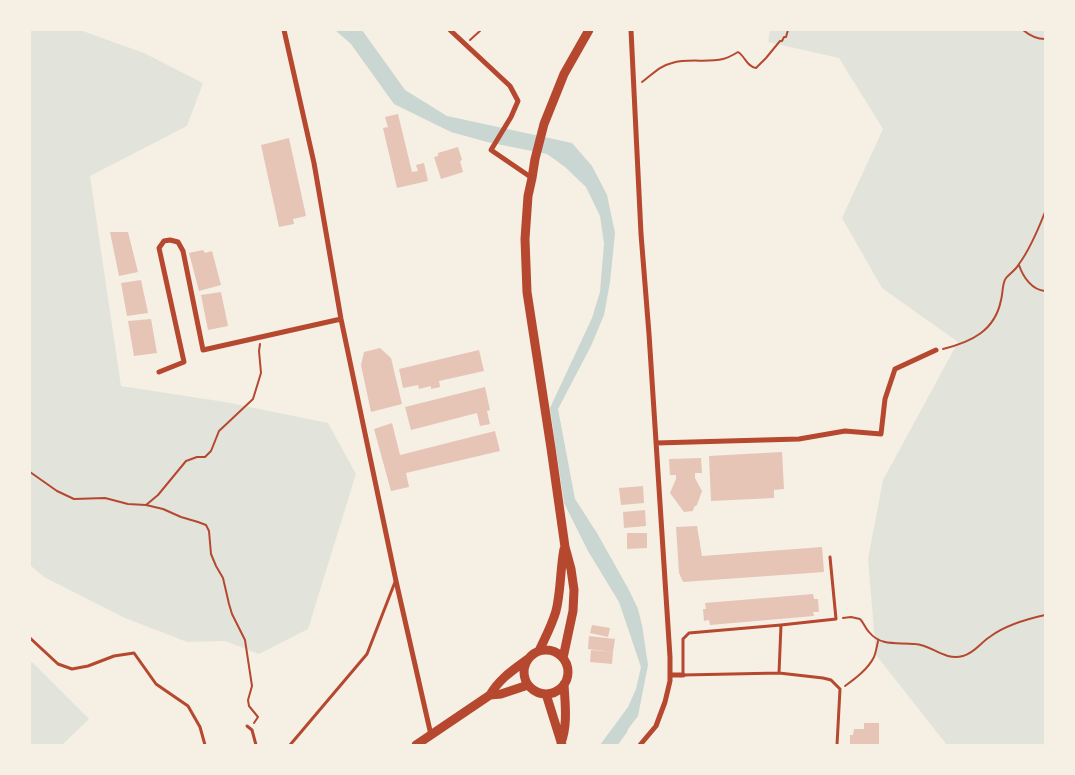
<!DOCTYPE html>
<html>
<head>
<meta charset="utf-8">
<style>
	body { margin:0 }
	#map { position:relative; width:1075px; height:775px; overflow:hidden; background:#f6efe4; font-family:Helvetica,sans-serif }
	canvas { display:block }
	.frame { position:absolute; inset:0; border:31px solid #f6efe4; pointer-events:none }
</style>
</head>
<body>
<div id="map">
<canvas width="1075" height="775"></canvas>
<div class="frame"></div>
</div>
<script>
const context = document.querySelector('canvas').getContext('2d');
context.lineJoin = 'round';
function paint(path, color) { context.fillStyle = color; context.fill(path, 'evenodd'); }
function stroke(path, color, width, dash) { context.strokeStyle = color; context.lineWidth = width; context.lineCap = dash ? 'butt' : 'round'; context.setLineDash(dash || []); context.stroke(path); }
const green = new Path2D(`
	M 30,30 L 80,30 L 144,53 L 203,83 L 187,126 L 90,176 L 121,386 L 225,402 L 328,423 L 356,474 L 308,629 L 259,654 L 225,641 L 187,642 L 125,618 L 44,577 L 30,565 Z
	M 770,30 L 1045,30 L 1045,745 L 947,745 L 876,655 L 868,559 L 883,480 L 958,342 L 882,288 L 842,218 L 883,129 L 839,58 L 768,42 Z
	M 30,662 L 33,663 L 89,719 L 62,745 L 30,745 Z`);
const water = new Path2D(`
	M 335,30 L 362,30 L 405,90 L 447,116 L 572,143 L 592,166 L 607,195 L 615,233 L 610,282 L 604,315 L 591,346 L 558,409 L 575,499 L 597,533 L 629,590 L 638,609 L 642,625 L 648,665 L 638,716 L 616,745 L 600,745 L 628,707 L 636,689 L 641,667 L 619,602 L 588,551 L 564,503 L 550,408 L 592,318 L 600,292 L 604,243 L 600,216 L 586,187 L 565,167 L 547,154 L 487,142 L 451,132 L 394,104 L 351,44 Z`);
const stream = new Path2D(`
	M 616,745 L 626,731`);
const building = new Path2D(`
	M 398,114 L 412,172 L 418,171 L 416,165 L 424,163 L 428,181 L 397,188 L 383,128 L 388,127 L 385,117 Z
	M 289,138 L 306,216 L 293,219 L 294,224 L 279,227 L 261,145 Z
	M 458,147 L 462,160 L 460,161 L 463,172 L 441,179 L 434,157 L 438,156 L 438,153 Z
	M 110,232 L 128,232 L 138,272 L 119,276 Z
	M 203,250 L 205,253 L 212,251 L 221,285 L 199,291 L 189,253 Z
	M 141,280 L 148,313 L 127,316 L 121,283 Z
	M 221,292 L 228,326 L 208,330 L 201,295 Z
	M 151,319 L 157,353 L 134,356 L 128,321 Z
	M 380,348 L 391,358 L 402,404 L 371,412 L 361,365 L 364,352 Z
	M 479,350 L 484,371 L 439,381 L 440,387 L 431,389 L 431,386 L 419,389 L 418,385 L 403,388 L 399,369 Z
	M 485,387 L 490,410 L 487,411 L 490,424 L 480,426 L 477,413 L 411,430 L 405,407 Z
	M 392,423 L 400,455 L 495,431 L 500,451 L 406,473 L 409,487 L 391,491 L 374,429 Z
	M 782,452 L 784,489 L 774,490 L 774,498 L 711,501 L 709,456 Z
	M 701,458 L 702,473 L 695,473 L 695,478 L 702,491 L 697,505 L 694,507 L 693,511 L 684,512 L 670,493 L 676,479 L 676,475 L 670,475 L 669,459 Z
	M 643,486 L 644,503 L 621,505 L 619,488 Z
	M 645,510 L 646,526 L 624,528 L 623,512 Z
	M 697,526 L 702,556 L 822,547 L 824,572 L 683,582 L 679,573 L 676,527 Z
	M 627,533 L 647,533 L 647,548 L 627,549 Z
	M 813,594 L 814,599 L 818,599 L 819,612 L 813,612 L 814,616 L 710,625 L 709,620 L 704,621 L 703,609 L 706,609 L 705,603 Z
	M 592,625 L 610,628 L 608,637 L 590,633 Z
	M 589,636 L 615,639 L 613,652 L 588,649 Z
	M 591,650 L 613,652 L 612,664 L 590,662 Z
	M 864,723 L 879,723 L 879,745 L 850,745 L 850,735 L 853,735 L 854,729 L 864,729 Z`);
const path = new Path2D(`
	M 1023,30 C 1029,35 1037,39 1045,39
	M 470,40 L 481,30
	M 642,82 C 652,75 659,66 672,63 C 689,58 706,63 723,59 C 728,58 733,55 738,52 C 745,56 746,66 756,68 L 766,58 L 780,41 L 782,41 L 784,37 L 786,37 L 788,30
	M 1019,265 C 1023,277 1032,290 1045,291
	M 943,349 C 971,342 995,331 1001,300 C 1003,294 1002,283 1006,278 C 1010,273 1016,270 1019,264 C 1030,249 1038,230 1045,212
	M 30,472 L 57,491 L 74,499 L 105,498 L 128,504 L 146,505 L 163,509 L 181,517 L 198,522 L 206,525 L 209,531 L 211,554 L 216,566 L 223,578 L 229,604 L 232,614 L 245,640 L 252,686 L 248,700 L 249,706 L 258,717 L 254,723
	M 146,505 L 158,495 L 186,461 L 197,457 L 205,457 L 211,451 L 219,431 L 253,399 L 261,373 L 259,351 L 260,344
	M 843,618 L 851,617 L 860,619 C 864,623 865,628 869,632 C 881,647 898,642 915,644 C 932,645 944,661 963,656 C 975,653 981,642 991,636 C 1006,625 1027,619 1045,615
	M 845,686 C 856,678 868,669 874,657 C 876,652 877,646 878,641`);
const service = new Path2D(`
	M 781,625 L 779,673 L 683,675 L 683,639 L 689,633 L 781,625 L 836,619 L 830,557
	M 30,638 L 58,664 L 72,669 L 88,666 L 114,656 L 134,653 L 156,684 L 188,706 L 200,727 L 205,745
	M 779,673 L 823,678 L 831,680 L 840,689 L 837,745
	M 247,726 L 252,730 L 256,745
	M 290,745 L 367,654 L 395,582`);
const minor = new Path2D(`
	M 284,30 L 314,163 L 341,319 L 396,581 L 431,735
	M 450,30 L 510,86 L 518,101 L 511,117 L 491,150 L 532,178
	M 631,30 L 641,234 L 649,334 L 670,657 L 670,681 L 665,702 L 656,726 L 640,745
	M 159,372 L 184,362 L 159,248 L 164,241 L 170,240 L 178,242 L 183,251 L 203,350 L 341,319
	M 656,443 L 799,439 L 845,431 L 881,434 L 885,399 L 895,369 L 936,350
	M 670,675 L 683,675`);
const secondary = new Path2D(`
	M524 672a22 22 0 1 1 44 0a22 22 0 1 1-44 0Z
	M 539,651 C 545,638 552,625 556,611 C 561,591 560,570 564,549
	M 563,658 L 573,611 L 574,590 L 571,569 L 565,547 L 551,448 L 527,292 L 525,239 L 528,196 L 532,178 L 535,159 L 544,124 L 564,74 L 589,30
	M 546,694 L 562,745
	M 490,695 L 501,694 L 528,685
	M 561,743 C 568,724 565,704 564,684
	M 416,745 L 490,695 C 499,679 513,670 528,659`);
paint(green, '#e2e4dc');
paint(water, '#c9d6d2');
stroke(stream, '#c9d6d2', 3);
paint(building, '#e6c5b7');
stroke(path, '#b5482f', 2);
stroke(service, '#b5482f', 3);
stroke(minor, '#b5482f', 5);
stroke(secondary, '#b5482f', 9);
</script>
</body>
</html>
